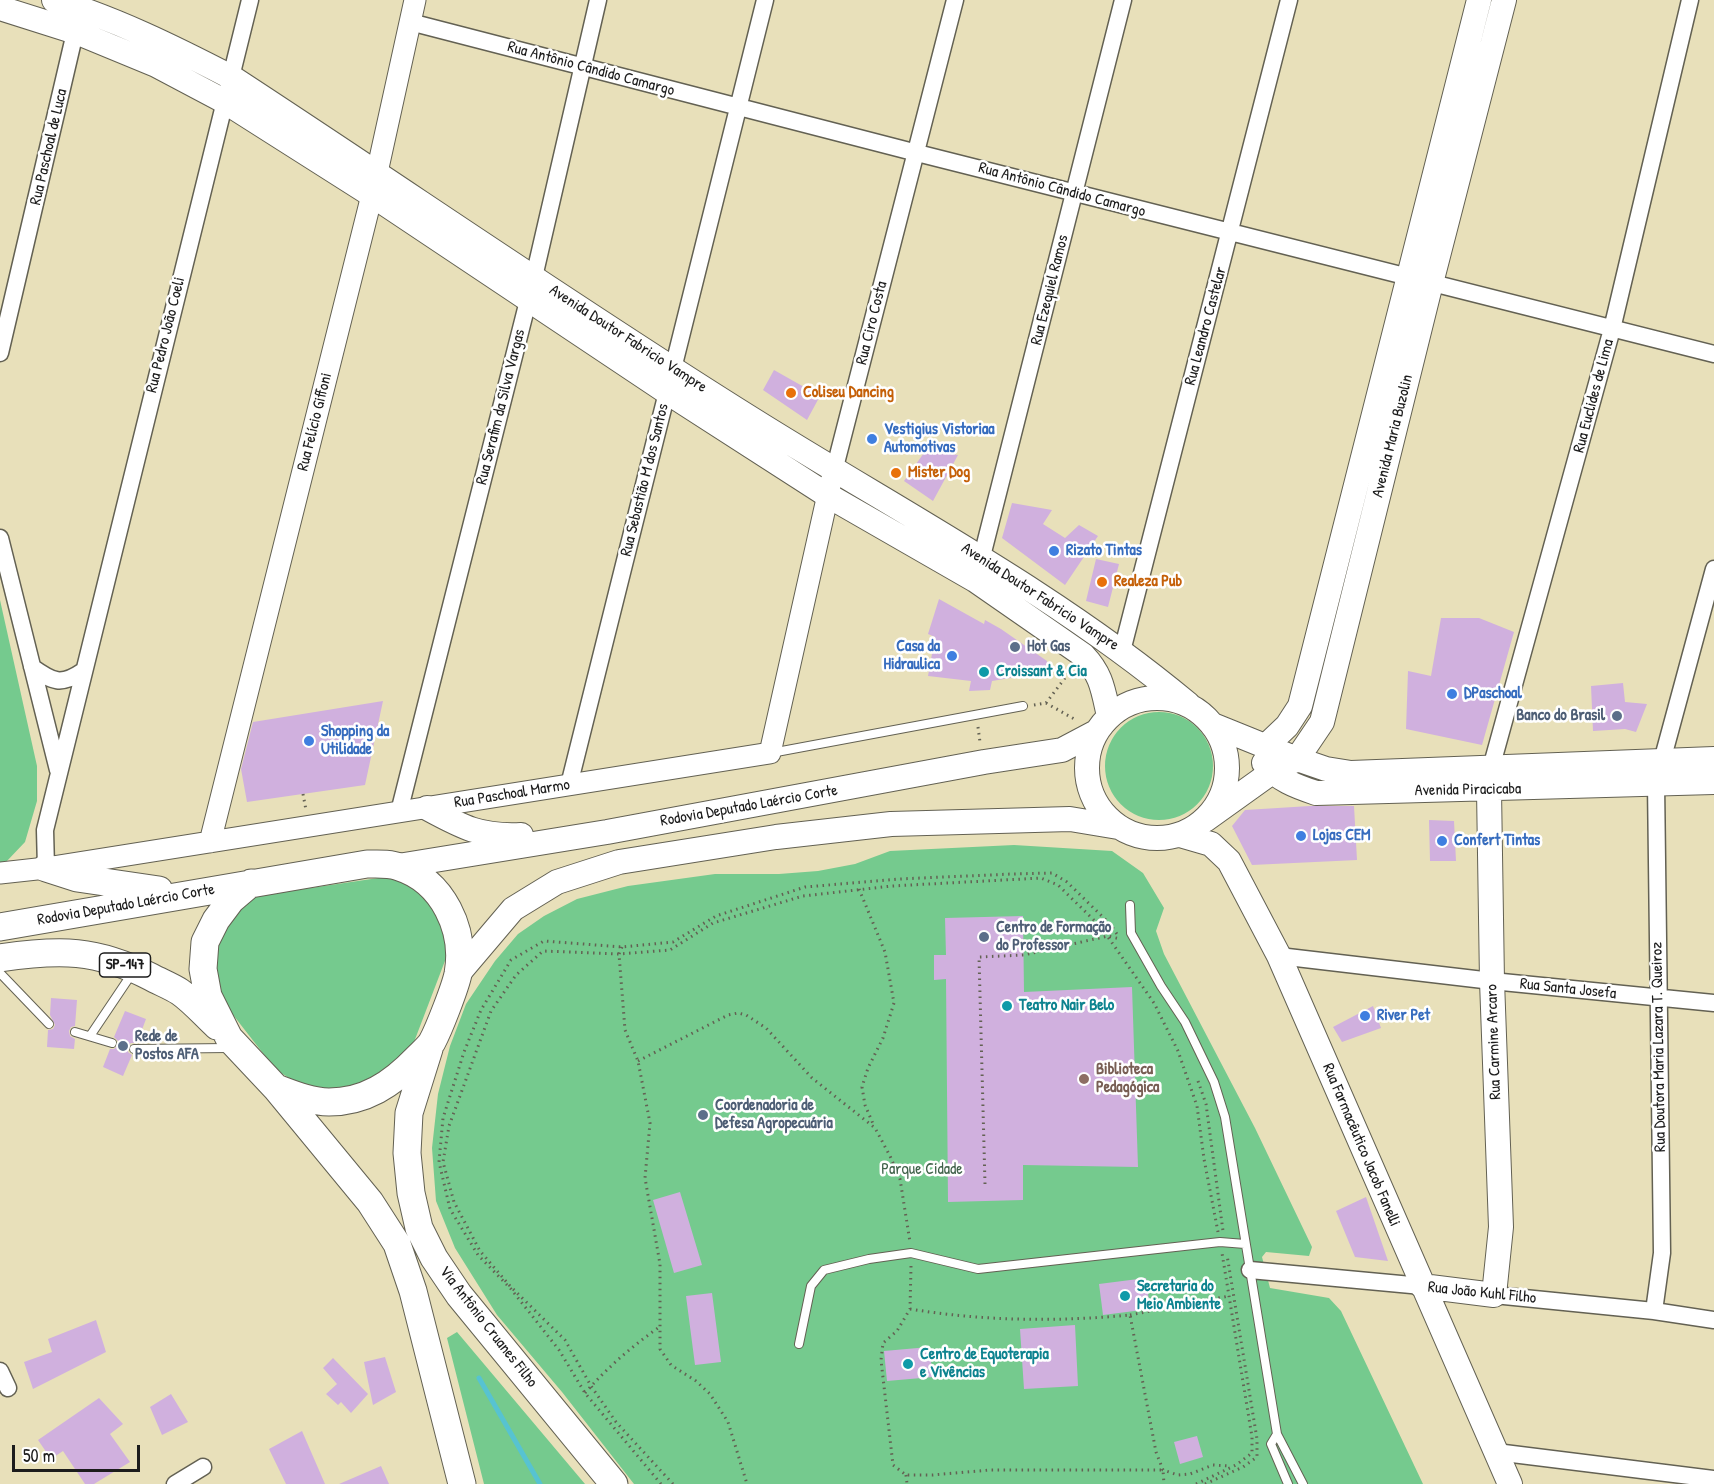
<!DOCTYPE html>
<html>
<head>
<meta charset="utf-8">
<style>
	body { margin:0 }
	#map { position:relative; width:1714px; height:1484px; overflow:hidden; background:#e8e0ba; font-family:"Patrick Hand",sans-serif }
	canvas { display:block }
	.scale { position:absolute; left:12px; top:1445px; width:128px; height:27px; box-sizing:border-box; border:3px solid #1c1c1c; border-top:0; padding-left:8px; font-size:18px; line-height:21px; white-space:nowrap; color:#1c1c1c; -webkit-text-stroke:4px #fff; paint-order:stroke }
</style>
</head>
<body>
<div id="map">
<canvas width="1714" height="1484"></canvas>
<div class="scale">50 m</div>
</div>
<script>
const context = document.querySelector('canvas').getContext('2d');
context.lineJoin = 'round';
function paint(path, color) { context.fillStyle = color; context.fill(path, 'evenodd'); }
function stroke(path, color, width, dash) { context.strokeStyle = color; context.lineWidth = width; context.lineCap = dash ? 'butt' : 'round'; context.setLineDash(dash || []); context.stroke(path); }
function label(font, color, halo, rows, align = 'center') {
  context.font = font + ' "Patrick Hand",sans-serif'; context.lineWidth = 5; context.setLineDash([]); context.textBaseline = 'middle'; context.strokeStyle = halo; context.fillStyle = color; for (const [text, x, y, turn = 0] of rows) {
    context.save(); context.translate(x, y); context.rotate((+turn || 0) * Math.PI / 180); context.textAlign = isNaN(turn) ? turn : align; if (halo) context.strokeText(text, 0, 0); context.fillText(text, 0, 0); context.restore();
  }
}
const green = new Path2D(`
	M 0,600 L 37,766 L 37,801 L 25,842 L 6,862 L 0,862 Z
	M1105 766a54 54 0 1 1 108 0a54 54 0 1 1-108 0Z
	M 1014,845 L 1112,851 L 1143,873 L 1164,908 L 1156,931 L 1164,954 L 1255,1128 L 1312,1247 L 1309,1256 L 1266,1252 L 1262,1257 L 1270,1288 L 1329,1298 L 1341,1311 L 1423,1484 L 634,1484 L 562,1392 L 497,1315 L 455,1248 L 436,1201 L 432,1148 L 438,1094 L 450,1046 L 466,1004 L 495,961 L 518,934 L 544,916 L 577,899 L 628,886 L 715,874 L 779,874 L 818,871 L 855,864 L 890,851 Z
	M 385,877 L 411,884 L 440,911 L 448,953 L 414,1042 L 401,1063 L 354,1092 L 304,1087 L 276,1070 L 216,993 L 212,970 L 223,924 L 256,896 Z
	M 457,1332 L 585,1484 L 484,1484 L 447,1338 Z`);
const stream = new Path2D(`
	M 479,1378 L 540,1484`);
const building = new Path2D(`
	M 774,370 L 820,396 L 807,420 L 763,390 Z
	M 926,450 L 958,455 L 933,501 L 904,481 Z
	M 1012,503 L 1052,510 L 1043,524 L 1065,538 L 1079,525 L 1098,536 L 1065,585 L 1002,538 Z
	M 1096,559 L 1119,564 L 1108,607 L 1086,601 Z
	M 939,599 L 984,624 L 985,620 L 1001,629 L 1047,661 L 1046,672 L 992,681 L 990,690 L 969,691 L 971,681 L 928,676 L 935,637 L 928,634 Z
	M 1441,618 L 1479,618 L 1514,632 L 1482,745 L 1406,729 L 1408,671 L 1431,676 Z
	M 1623,683 L 1625,702 L 1647,704 L 1636,732 L 1625,729 L 1593,731 L 1591,686 Z
	M 383,701 L 365,785 L 247,802 L 241,769 L 253,722 Z
	M 1310,806 L 1354,806 L 1357,860 L 1252,865 L 1232,826 L 1245,810 Z
	M 1429,820 L 1454,821 L 1456,861 L 1430,861 Z
	M 1023,916 L 1024,992 L 1132,987 L 1138,1167 L 1023,1165 L 1023,1200 L 948,1202 L 946,979 L 934,980 L 934,955 L 946,955 L 945,918 Z
	M 51,998 L 77,1000 L 75,1026 L 71,1027 L 69,1031 L 70,1036 L 75,1039 L 74,1049 L 47,1047 L 48,1030 L 53,1029 L 55,1025 L 50,1015 Z
	M 1373,1006 L 1381,1028 L 1342,1042 L 1333,1027 Z
	M 125,1011 L 146,1019 L 137,1043 L 131,1043 L 128,1046 L 128,1052 L 132,1055 L 123,1076 L 103,1067 L 110,1049 L 114,1049 L 118,1045 L 118,1041 L 114,1037 Z
	M 680,1192 L 702,1265 L 674,1273 L 653,1200 Z
	M 1366,1197 L 1388,1261 L 1355,1257 L 1336,1211 Z
	M 1146,1278 L 1150,1309 L 1103,1315 L 1099,1284 Z
	M 712,1293 L 721,1362 L 695,1365 L 686,1296 Z
	M 96,1320 L 106,1352 L 33,1389 L 24,1362 L 52,1352 L 48,1339 Z
	M 1075,1325 L 1078,1386 L 1024,1389 L 1020,1329 Z
	M 929,1347 L 933,1377 L 887,1381 L 884,1351 Z
	M 385,1357 L 396,1392 L 373,1405 L 364,1362 Z
	M 333,1358 L 368,1394 L 351,1413 L 341,1402 L 338,1405 L 326,1394 L 337,1384 L 323,1368 Z
	M 171,1394 L 188,1422 L 162,1435 L 150,1407 Z
	M 99,1398 L 123,1424 L 110,1434 L 130,1462 L 94,1484 L 85,1484 L 63,1451 L 51,1459 L 38,1440 Z
	M 302,1431 L 325,1484 L 286,1484 L 269,1449 Z
	M 1197,1436 L 1203,1457 L 1180,1464 L 1174,1442 Z
	M 381,1466 L 389,1484 L 339,1484 Z`);
const path = new Path2D(`
	M 1046,703 L 1076,720
	M 1034,705 L 1046,703 L 1071,670
	M 978,727 L 980,742
	M 303,794 L 306,810
	M 859,889 L 885,952 L 894,1003 L 883,1038 L 868,1068 L 862,1087 L 865,1105 L 874,1126
	M 622,947 L 619,954 L 625,1030 L 638,1061 L 650,1123 L 645,1178 L 660,1264 L 660,1349 L 671,1365 L 696,1381 L 710,1394 L 728,1422 L 747,1484
	M 638,1061 L 728,1015 L 738,1013 L 746,1015 L 766,1028 L 812,1078 L 875,1128 L 890,1156 L 900,1179 L 910,1242
	M 1198,1081 L 1206,1104 L 1223,1231
	M 985,1184 L 979,957 L 1024,955 L 1108,936 L 1120,939
	M 911,1266 L 910,1309 L 897,1331 L 883,1343 L 881,1360 L 893,1465 L 906,1475 L 932,1475 L 990,1470 L 1163,1470 L 1164,1484
	M 910,1309 C 983,1321 1057,1322 1130,1315 L 1156,1452 L 1163,1470 L 1178,1475 L 1190,1474 L 1213,1465 L 1229,1466
	M 1130,1315 L 1229,1296
	M 585,1393 C 607,1368 631,1347 658,1328
	M 906,1475 L 907,1484
	M 661,1484 L 585,1393 L 559,1350 L 511,1289 L 478,1255 L 450,1209 L 439,1162 L 443,1118 L 464,1052 L 481,1010 L 511,960 L 544,941 L 622,947 L 673,942 L 716,916 L 805,887 L 899,879 L 1012,874 L 1052,873 L 1067,882 L 1110,924 L 1119,937
	M 673,1484 L 616,1422 L 591,1386 L 565,1340 L 510,1286 L 480,1251 L 454,1202 L 443,1162 L 449,1126 L 491,1011 L 516,975 L 543,951 L 619,954 L 670,950 L 713,923 L 803,896 L 892,886 L 1041,878 L 1058,885 L 1101,927 L 1154,1003 L 1178,1051 L 1197,1106 L 1204,1159 L 1218,1232
	M 1196,1484 L 1236,1465 L 1252,1453 L 1252,1437 L 1222,1253
	M 1205,1484 L 1243,1467 L 1257,1457 L 1257,1439 L 1227,1255`);
const service = new Path2D(`
	M 771,753 L 1023,706
	M 1130,905 L 1131,933 L 1161,986 L 1185,1022 L 1214,1082 L 1225,1117 L 1277,1434 L 1303,1484
	M 0,973 L 49,1024
	M 75,1032 L 112,1043
	M 90,1036 L 133,972
	M 134,1049 L 229,1048
	M 799,1344 L 811,1286 L 824,1270 L 869,1259 L 911,1253 L 978,1269 L 1220,1242 L 1245,1244
	M 1277,1434 L 1271,1444 L 1288,1484`);
const minor = new Path2D(`
	M 410,22 C 844,135 1279,246 1714,354
	M 0,353 L 77,24
	M 834,471 L 955,0
	M 0,538 L 58,770
	M 979,568 L 1123,0
	M 1122,651 L 1289,0
	M 32,667 C 53,682 61,686 83,671
	M 1491,768 L 1612,329 L 1690,0
	M 569,785 L 765,0
	M 399,812 L 534,277 L 598,0
	M 46,868 L 45,830 L 250,0
	M 1279,956 L 1492,981 L 1714,1003
	M 1250,1270 L 1422,1286
	M 1494,1295 L 1654,1311 L 1714,1320
	M 1654,1311 L 1662,1253 L 1656,783 L 1714,569
	M 0,1371 L 8,1388
	M 1496,1452 L 1714,1479
	M 175,1484 L 203,1467`);
const tertiary = new Path2D(`
	M 210,842 L 372,195 L 415,0
	M 0,873 L 46,868 L 770,753 L 831,481`);
const secondary = new Path2D(`
	M 54,0 C 116,19 173,47 231,77 C 404,190 574,308 750,418 C 898,511 1054,592 1188,704
	M 0,8 L 76,32 L 156,65 L 224,101 L 372,195 L 667,392 L 827,495 L 975,580 L 1083,655 C 1102,675 1103,690 1109,716
	M1087 768a70 70 0 1 1 140 0a70 70 0 1 1-140 0Z
	M 1213,725 L 1297,759 L 1326,769 L 1351,773 L 1714,759
	M 1266,746 L 1287,726 L 1300,706 L 1479,0
	M 1264,763 C 1279,780 1295,786 1316,793 L 1714,782
	M 427,808 C 462,827 480,837 521,835
	M 1205,820 L 1272,772 L 1297,759 L 1322,722 L 1431,283 L 1504,0
	M 1180,835 L 1211,844 L 1229,861 L 1279,956 L 1510,1484
	M 398,866 L 607,832 L 984,762 L 1062,750 L 1096,732
	M 457,975 L 513,909 L 557,882 L 619,862 L 776,837 L 891,824 L 1070,819 L 1118,827
	M 1422,1286 L 1494,1295 L 1501,1227 L 1492,981 L 1489,790 L 1491,768`);
const primary = new Path2D(`
	M 46,868 L 77,878 L 159,890
	M 251,883 L 231,900 L 216,920 L 205,942 L 203,969 L 208,996 L 229,1038 L 276,1088 L 370,1202 L 397,1244 L 413,1291 L 462,1484
	M 0,927 L 367,864 C 377,864 390,863 399,867 C 443,881 466,930 458,974 C 455,988 439,1029 432,1042 C 428,1048 421,1054 416,1059 C 392,1084 365,1102 329,1102 C 311,1102 292,1094 276,1088
	M 0,958 C 60,949 96,949 151,977 C 160,982 171,986 180,992 C 193,1001 205,1015 217,1026
	M 429,1049 L 409,1113 L 407,1153 L 411,1193 L 419,1228 L 434,1258 L 459,1295 L 614,1484`);
const markers = [
	[791,393,6,"#e8710a"],
	[872,439,6,"#3f7fe0"],
	[896,473,6,"#e8710a"],
	[1054,551,6,"#3f7fe0"],
	[1102,582,6,"#e8710a"],
	[1015,647,6,"#5c6f8a"],
	[952,656,6,"#3f7fe0"],
	[984,672,6,"#0f9aa8"],
	[1452,694,6,"#3f7fe0"],
	[1617,716,6,"#5c6f8a"],
	[309,741,6,"#3f7fe0"],
	[1301,836,6,"#3f7fe0"],
	[1442,841,6,"#3f7fe0"],
	[984,937,6,"#5c6f8a"],
	[1007,1006,6,"#0f9aa8"],
	[1365,1016,6,"#3f7fe0"],
	[123,1046,6,"#5c6f8a"],
	[1084,1079,6,"#8d6e63"],
	[703,1115,6,"#5c6f8a"],
	[1125,1296,6,"#0f9aa8"],
	[908,1364,6,"#0f9aa8"]
];
const shields = [
	[125,965,51]
];
const shieldNames = [
	["SP-147",125,965]
];
const streetNames = [
	["Rua Antônio Cândido Camargo",591,69,15],
	["Rua Paschoal de Luca",49,147,-77],
	["Rua Antônio Cândido Camargo",1062,190,15],
	["Rua Ezequiel Ramos",1050,290,-76],
	["Rua Ciro Costa",872,323,-76],
	["Rua Leandro Castelar",1206,326,-75],
	["Rua Pedro João Coeli",166,335,-76],
	["Avenida Doutor Fabricio Vampre",628,339,33],
	["Rua Euclides de Lima",1594,396,-75],
	["Rua Serafim da Silva Vargas",501,407,-76],
	["Rua Felício Giffoni",315,422,-76],
	["Avenida Maria Buzolin",1393,436,-76],
	["Rua Sebastião M dos Santos",645,480,-76],
	["Avenida Doutor Fabricio Vampre",1040,597,33],
	["Avenida Piracicaba",1468,790,-1],
	["Rua Paschoal Marmo",512,794,-9],
	["Rodovia Deputado Laércio Corte",749,806,-10],
	["Rodovia Deputado Laércio Corte",126,905,-10],
	["Rua Santa Josefa",1568,989,6],
	["Rua Carmine Arcaro",1494,1042,-92],
	["Rua Doutora Maria Lazara T. Queiroz",1659,1047,-91],
	["Rua Farmacêutico Jacob Fanelli",1361,1145,67],
	["Rua João Kuhl Filho",1482,1293,6],
	["Via Antônio Cruanes Filho",488,1327,52]
];
const foodNames = [
	["Coliseu Dancing",803,393],
	["Mister Dog",908,473],
	["Realeza Pub",1114,582]
];
const shopNames = [
	["Vestigius Vistoriaa",884,430],
	["Automotivas",884,448],
	["Rizato Tintas",1066,551],
	["Casa da",940,647,"right"],
	["Hidraulica",940,665,"right"],
	["DPaschoal",1464,694],
	["Shopping da",321,732],
	["Utilidade",321,750],
	["Lojas CEM",1313,836],
	["Confert Tintas",1454,841],
	["River Pet",1377,1016]
];
const serviceNames = [
	["Hot Gas",1027,647],
	["Banco do Brasil",1605,716,"right"],
	["Centro de Formação",996,928],
	["do Professor",996,946],
	["Rede de",135,1037],
	["Postos AFA",135,1055],
	["Coordenadoria de",715,1106],
	["Defesa Agropecuária",715,1124]
];
const cultureNames = [
	["Croissant & Cia",996,672],
	["Teatro Nair Belo",1019,1006],
	["Secretaria do",1137,1287],
	["Meio Ambiente",1137,1305],
	["Centro de Equoterapia",920,1355],
	["e Vivências",920,1373]
];
const educationNames = [
	["Biblioteca",1096,1070],
	["Pedagógica",1096,1088]
];
const parkNames = [
	["Parque Cidade",922,1170]
];
paint(green, '#75ca8e');
stroke(stream, '#57c3d1', 5);
paint(building, '#d0b0de');
stroke(service, '#636153', 10);
stroke(minor, '#636153', 19);
stroke(tertiary, '#636153', 23);
stroke(secondary, '#636153', 26);
stroke(primary, '#636153', 29);
stroke(path, '#636153', 3, [1.5, 4.5]);
stroke(service, '#fff', 8);
stroke(minor, '#fff', 16);
stroke(tertiary, '#fff', 21);
stroke(secondary, '#fff', 24);
stroke(primary, '#fff', 27);
for (const [x, y, r, color] of markers) { const dot = new Path2D(); dot.arc(x, y, r, 0, 2 * Math.PI); context.fillStyle = color; context.fill(dot); stroke(dot, '#fff', 2); }
for (const [x, y, w] of shields) { const box = new Path2D(); box.roundRect(x - w / 2, y - 12, w, 24, 4.5); context.fillStyle = '#fff'; context.fill(box); stroke(box, '#1c1c1c', 1.5); }
label('bold 15px', '#1c1c1c', null, shieldNames);
label('16px', '#1c1c1c', '#fff', streetNames);
label('bold 16px', '#c56008', '#fff', foodNames, 'left');
label('bold 16px', '#366cbe', '#fff', shopNames, 'left');
label('bold 16px', '#4e5e75', '#fff', serviceNames, 'left');
label('bold 16px', '#0d838f', '#fff', cultureNames, 'left');
label('bold 16px', '#785e54', '#fff', educationNames, 'left');
label('16px', '#40624a', '#fff', parkNames);
</script>
</body>
</html>
